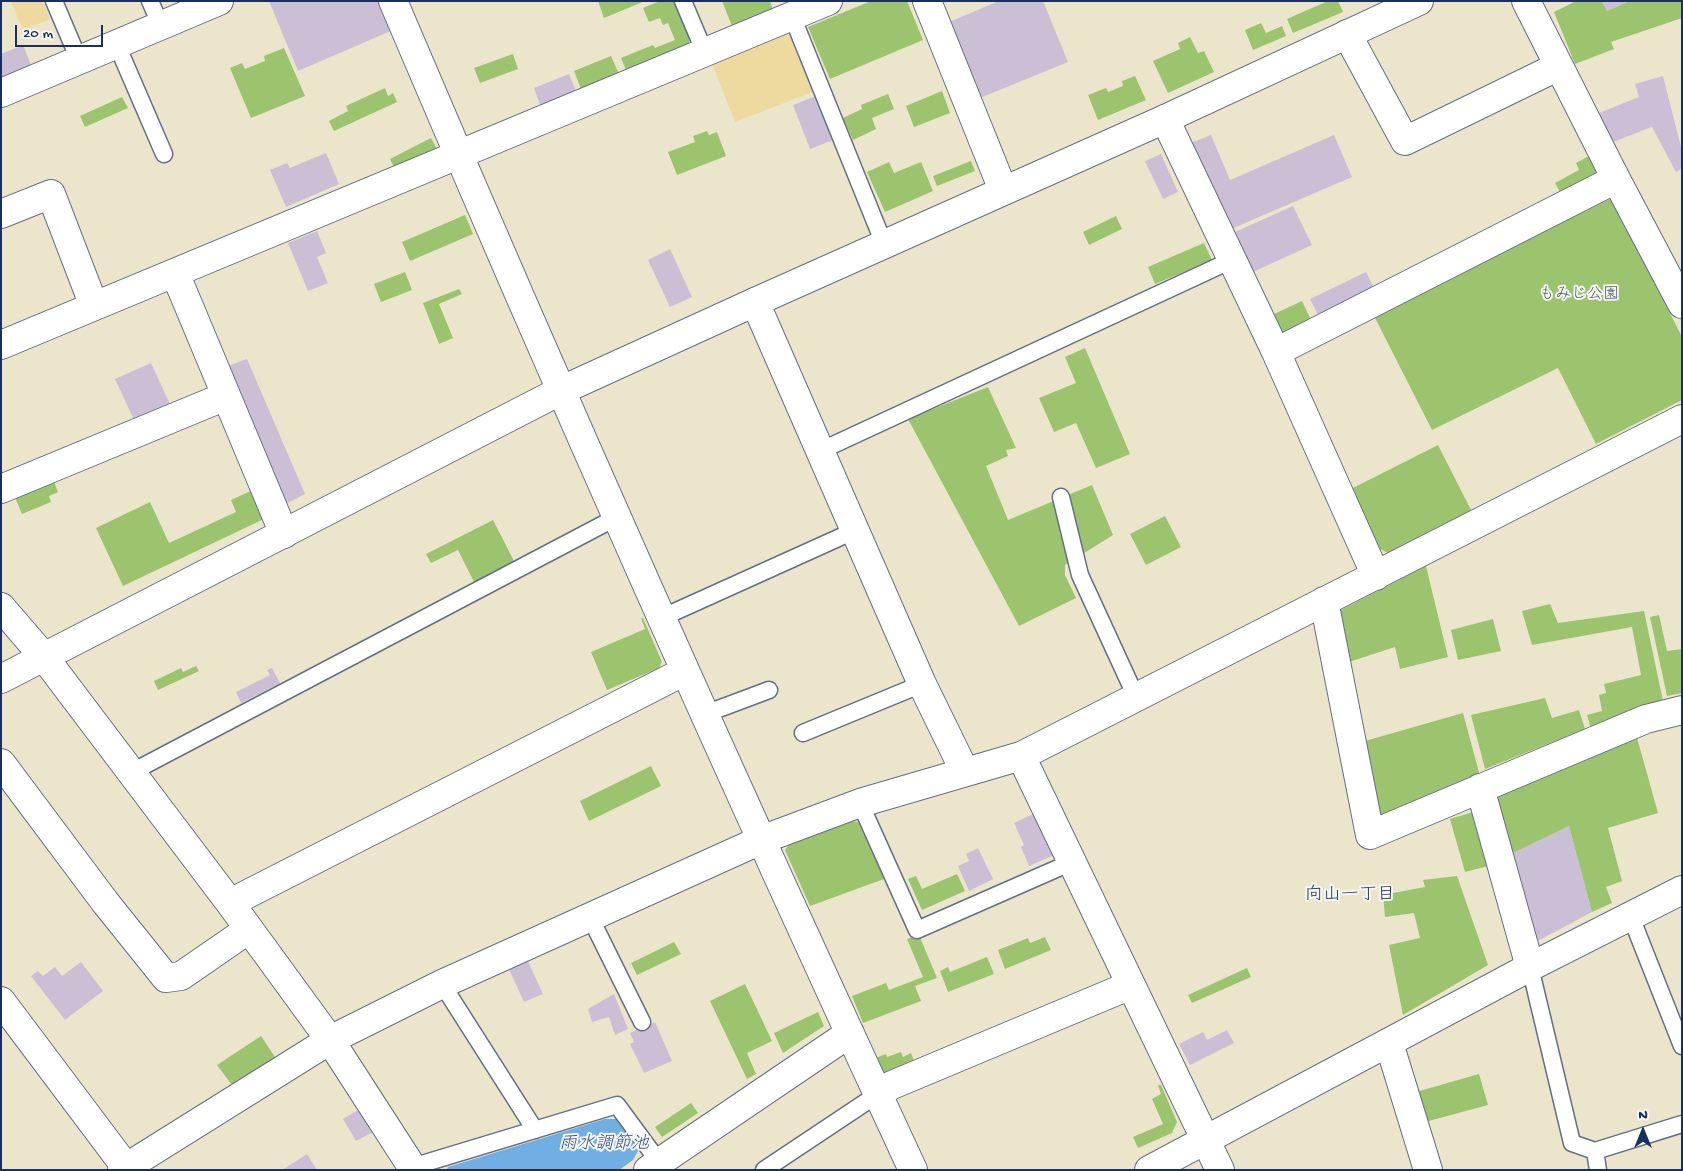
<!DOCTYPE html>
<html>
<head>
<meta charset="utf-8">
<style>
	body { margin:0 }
	#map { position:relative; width:1683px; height:1171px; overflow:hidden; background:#ebe6cb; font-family:"Gochi Hand",sans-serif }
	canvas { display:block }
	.frame { position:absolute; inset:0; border:2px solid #1b2f5e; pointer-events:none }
	.north { position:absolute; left:1618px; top:1106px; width:50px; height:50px; -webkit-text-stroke:4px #f6f6f2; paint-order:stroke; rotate:0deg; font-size:14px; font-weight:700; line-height:20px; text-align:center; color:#1b2f5e }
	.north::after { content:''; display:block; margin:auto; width:18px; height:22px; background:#1b2f5e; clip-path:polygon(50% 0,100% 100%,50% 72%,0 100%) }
	.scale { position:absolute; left:15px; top:25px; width:88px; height:22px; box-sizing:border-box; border:2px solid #1b2f5e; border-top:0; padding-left:6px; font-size:15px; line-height:18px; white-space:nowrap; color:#1b2f5e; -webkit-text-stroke:4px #f6f6f2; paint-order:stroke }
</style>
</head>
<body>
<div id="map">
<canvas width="1683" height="1171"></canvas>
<div class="frame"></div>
<div class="north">N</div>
<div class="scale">20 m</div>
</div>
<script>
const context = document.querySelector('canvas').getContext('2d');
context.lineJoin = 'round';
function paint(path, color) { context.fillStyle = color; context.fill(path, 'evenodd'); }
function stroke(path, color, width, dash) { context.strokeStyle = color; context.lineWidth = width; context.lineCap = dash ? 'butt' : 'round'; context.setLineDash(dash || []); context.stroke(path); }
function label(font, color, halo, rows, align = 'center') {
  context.font = font + ' "Gochi Hand","Klee One",sans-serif'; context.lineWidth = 4; context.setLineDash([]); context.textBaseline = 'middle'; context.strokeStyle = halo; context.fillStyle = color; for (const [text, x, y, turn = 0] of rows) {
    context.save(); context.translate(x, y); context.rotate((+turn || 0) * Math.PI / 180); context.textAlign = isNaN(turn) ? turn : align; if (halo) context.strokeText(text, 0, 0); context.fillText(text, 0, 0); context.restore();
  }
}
const industrial = new Path2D(`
	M 269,1 L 381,1 L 393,30 L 298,71 Z
	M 999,1 L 1043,1 L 1068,62 L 980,98 L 949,22 Z
	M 1602,1 L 1630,1 L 1607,11 Z
	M 23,45 L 31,65 L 1,78 L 1,54 Z
	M 569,74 L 576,91 L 540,105 L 534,88 Z
	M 1663,76 L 1682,151 L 1682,168 L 1676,172 L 1652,127 L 1613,142 L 1599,113 L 1639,97 L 1635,84 Z
	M 816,96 L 833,140 L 810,149 L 793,105 Z
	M 1211,135 L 1230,180 L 1334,135 L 1352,177 L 1229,230 L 1191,143 Z
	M 326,153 L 339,184 L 286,207 L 270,170 L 287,163 L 290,168 Z
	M 1161,154 L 1178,192 L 1163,199 L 1145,161 Z
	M 1293,206 L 1312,245 L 1253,272 L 1235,232 Z
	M 317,231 L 326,253 L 317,257 L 328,283 L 308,291 L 288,243 Z
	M 670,249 L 692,297 L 670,307 L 648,260 Z
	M 1366,272 L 1375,290 L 1319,317 L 1310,299 Z
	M 247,359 L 305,494 L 282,506 L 225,367 Z
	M 151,363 L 170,404 L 134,420 L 115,379 Z
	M 272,668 L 280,683 L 241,703 L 236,692 L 270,675 L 267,670 Z
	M 1035,813 L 1054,855 L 1029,866 L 1021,847 L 1024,845 L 1014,823 Z
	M 1569,826 L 1592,912 L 1532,944 L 1509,855 Z
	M 978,848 L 993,879 L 969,891 L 958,866 L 969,861 L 966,854 Z
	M 527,959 L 543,994 L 524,1002 L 508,967 Z
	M 81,962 L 103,991 L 65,1020 L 31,976 L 38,971 L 43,976 L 55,967 L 62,976 Z
	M 614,994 L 628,1029 L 615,1035 L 609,1017 L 592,1022 L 588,1009 Z
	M 655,1022 L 672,1061 L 644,1073 L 630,1044 L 634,1042 L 630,1033 Z
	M 1227,1030 L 1234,1043 L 1190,1065 L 1179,1044 L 1203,1032 L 1207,1040 Z
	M 361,1108 L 375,1131 L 356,1141 L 343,1119 Z
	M 307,1154 L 317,1170 L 282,1170 Z`);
const green = new Path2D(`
	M 598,1 L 645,1 L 604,18 Z
	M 660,1 L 676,1 L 691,36 L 688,45 L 626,70 L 621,58 L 653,45 L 655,48 L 675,40 L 668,23 L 663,25 L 660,18 L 649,22 L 643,8 Z
	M 722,1 L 770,1 L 773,10 L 732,26 Z
	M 871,1 L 907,1 L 923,40 L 830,79 L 808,27 Z
	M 1328,1 L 1338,1 L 1343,12 L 1293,33 L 1287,19 Z
	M 1576,1 L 1602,1 L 1607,11 L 1630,1 L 1682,1 L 1682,18 L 1611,42 L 1614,49 L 1575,64 L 1554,12 Z
	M 1261,23 L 1266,33 L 1282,26 L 1286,36 L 1253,50 L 1245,30 Z
	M 1190,37 L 1198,53 L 1204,51 L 1214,72 L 1168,93 L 1153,61 L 1180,49 L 1178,43 Z
	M 284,48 L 305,96 L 251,118 L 230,68 L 242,63 L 245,69 L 265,61 L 264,56 Z
	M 513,54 L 518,69 L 480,83 L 474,68 Z
	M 611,56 L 619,74 L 581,89 L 574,71 Z
	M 1135,76 L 1146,100 L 1098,120 L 1088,95 L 1106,88 L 1108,92 L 1123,86 L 1122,81 Z
	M 385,88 L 388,96 L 393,93 L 397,102 L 334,131 L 329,121 L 348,111 L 346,106 Z
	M 942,91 L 950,113 L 914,127 L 906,106 Z
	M 888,94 L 894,109 L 872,118 L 876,129 L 853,140 L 843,118 L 862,109 L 861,105 Z
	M 122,97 L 128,108 L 85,127 L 80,116 Z
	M 707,131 L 709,135 L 717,132 L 726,156 L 677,175 L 668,152 L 695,142 L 693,136 Z
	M 431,138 L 437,149 L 395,170 L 390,159 Z
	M 1589,156 L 1599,174 L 1561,194 L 1555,183 L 1579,170 L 1576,163 Z
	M 971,161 L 975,171 L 937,186 L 933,176 Z
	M 889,162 L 894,173 L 921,162 L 933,191 L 885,212 L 867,172 Z
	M 1612,198 L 1682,337 L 1682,400 L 1596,444 L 1558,368 L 1432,430 L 1373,314 Z
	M 465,215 L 473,234 L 410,261 L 402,242 Z
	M 1116,216 L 1122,229 L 1089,245 L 1083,232 Z
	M 1204,243 L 1212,260 L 1155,284 L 1148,267 Z
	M 405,272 L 412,290 L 381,302 L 374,284 Z
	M 459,289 L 462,294 L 439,304 L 453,338 L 439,344 L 423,303 Z
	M 1302,301 L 1311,320 L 1281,334 L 1272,315 Z
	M 1085,348 L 1130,454 L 1096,468 L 1076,423 L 1054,432 L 1039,398 L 1076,383 L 1065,357 Z
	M 988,387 L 1016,448 L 1006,450 L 1008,456 L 986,466 L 1008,520 L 1092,485 L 1113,535 L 1065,565 L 1065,575 L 1076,598 L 1019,626 L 908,419 Z
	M 1438,445 L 1471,510 L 1388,553 L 1375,546 L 1347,491 Z
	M 53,479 L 58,492 L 49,496 L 51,502 L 22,514 L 14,495 Z
	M 253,490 L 266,518 L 123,586 L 96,528 L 150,502 L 169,543 L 236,512 L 231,500 Z
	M 1165,516 L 1181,547 L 1146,565 L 1130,534 Z
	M 493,520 L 514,561 L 474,582 L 458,550 L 431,563 L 426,554 Z
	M 1426,566 L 1448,657 L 1400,669 L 1395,647 L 1349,662 L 1337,612 Z
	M 1550,604 L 1558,623 L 1644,611 L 1663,701 L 1591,729 L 1587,715 L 1602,711 L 1599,695 L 1606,693 L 1604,684 L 1641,675 L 1632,627 L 1532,645 L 1522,611 Z
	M 1659,615 L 1667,651 L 1682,649 L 1682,693 L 1667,696 L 1650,617 Z
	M 641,618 L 643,618 L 662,662 L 659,668 L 607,690 L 591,652 L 645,629 Z
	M 1493,619 L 1501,651 L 1458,660 L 1451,630 Z
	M 196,666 L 199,671 L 158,690 L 154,681 L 181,668 L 183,672 Z
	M 1545,698 L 1552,718 L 1579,710 L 1585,729 L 1485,769 L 1471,715 Z
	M 1463,713 L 1480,776 L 1383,817 L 1379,814 L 1365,741 Z
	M 1636,734 L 1658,813 L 1608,828 L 1622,881 L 1606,887 L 1612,903 L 1592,912 L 1569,826 L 1509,855 L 1492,795 Z
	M 651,766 L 661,786 L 589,821 L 580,801 Z
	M 1473,812 L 1488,866 L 1465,872 L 1450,819 Z
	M 851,821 L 858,822 L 884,879 L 810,906 L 785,850 L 793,839 Z
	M 957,874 L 965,891 L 922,910 L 908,879 L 916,876 L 922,889 Z
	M 1457,876 L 1488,965 L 1403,1015 L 1389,945 L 1420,938 L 1414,913 L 1385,917 L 1383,895 L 1425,887 L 1423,880 Z
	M 919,935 L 937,978 L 915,986 L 921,1001 L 863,1023 L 852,996 L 886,983 L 889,990 L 923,977 L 907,939 Z
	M 1045,937 L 1051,950 L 1005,969 L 998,950 L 1028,938 L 1030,943 Z
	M 674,942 L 681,954 L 637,975 L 631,963 Z
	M 987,957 L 994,974 L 948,992 L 940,971 L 948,967 L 950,972 Z
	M 1247,968 L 1251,977 L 1192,1003 L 1188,995 Z
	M 745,984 L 772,1041 L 747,1053 L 756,1074 L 747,1079 L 710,1001 Z
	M 818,1012 L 824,1026 L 783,1053 L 774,1033 Z
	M 261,1036 L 277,1060 L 232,1085 L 217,1065 Z
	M 901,1052 L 903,1057 L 911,1053 L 916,1066 L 887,1077 L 879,1074 L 873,1059 L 886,1054 L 887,1057 Z
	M 1479,1074 L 1488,1105 L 1425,1122 L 1416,1092 Z
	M 1158,1085 L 1161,1085 L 1177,1122 L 1172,1133 L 1138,1148 L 1133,1137 L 1163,1124 L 1152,1099 L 1161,1094 Z
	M 691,1103 L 698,1113 L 662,1137 L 655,1127 Z`);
const sand = new Path2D(`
	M 13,1 L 43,1 L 50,19 L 23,30 L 11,2 Z
	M 785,34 L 795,40 L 815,91 L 735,122 L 711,61 Z`);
const water = new Path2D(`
	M 605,1119 L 617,1119 L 638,1151 L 633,1160 L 619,1170 L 446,1170 L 448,1167 Z`);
const service = new Path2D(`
	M 54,1 L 79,60
	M 150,1 L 161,26
	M 683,1 L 705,53
	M 792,16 L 884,244
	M 117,45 L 164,154
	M 820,451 L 1232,260
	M 1061,497 L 1080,575 L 1136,697
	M 661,618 L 856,530
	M 705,714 L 769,690
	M 803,733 L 922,684
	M 132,772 L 617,517
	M 860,803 L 917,930 L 1072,862
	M 590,917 L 642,1022
	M 1631,917 L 1682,1046
	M 1530,967 L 1572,1143 L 1595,1151 L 1598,1170
	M 442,984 L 535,1130
	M 1595,1151 L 1682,1124
	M 412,1167 L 617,1105 L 659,1162
	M 764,1170 L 878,1094`);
const minor = new Path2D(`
	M 393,1 C 560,394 733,783 913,1170
	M 927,1 L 1003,190
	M 1526,1 L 1616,179 L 1682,304
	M 1347,34 L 1405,141 L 1559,66
	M 1,93 L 219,1
	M 1165,119 L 1276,352 L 1376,576
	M 1,214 L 51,194 L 94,306
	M 175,273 L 284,534
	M 755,302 L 922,684 L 965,772
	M 1,345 L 828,1
	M 1276,352 L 1616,179
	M 1,489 L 226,396
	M 1324,601 L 1370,835 L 1646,719 L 1682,710
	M 1,607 L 44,657 L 230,903 L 330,1040 L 414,1170
	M 1021,756 L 1220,1170
	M 1,763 L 105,902 L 166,978 L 181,976 L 249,929
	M 1480,788 L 1530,967
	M 230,903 L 685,671
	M 1389,1043 L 1428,1170
	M 878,1094 L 892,1085 L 1131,985
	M 122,1170 L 330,1040 L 442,984 L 761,840 L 860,803 L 1021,756 L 1682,419
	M 648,1170 L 850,1033`);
const tertiary = new Path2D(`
	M 1,679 L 560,391 L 755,302 L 1165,119 L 1419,1
	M 1,1001 L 128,1170
	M 1149,1170 L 1530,967 L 1682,890`);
const parkNames = [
	["もみじ公園",1579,296]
];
const neighbourhoodNames = [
	["向山一丁目",1350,896]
];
const waterNames = [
	["雨水調節池",604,1145]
];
paint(industrial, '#cbbfd5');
paint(green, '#9cc36e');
paint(sand, '#eeda9e');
paint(water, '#71aee3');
stroke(service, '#646f84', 19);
stroke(minor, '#646f84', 30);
stroke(tertiary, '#646f84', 30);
stroke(service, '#fff', 16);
stroke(minor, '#fff', 28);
stroke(tertiary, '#fff', 28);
label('16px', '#425b63', '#f6f6f2', parkNames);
label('18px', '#1b2f5e', '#f6f6f2', neighbourhoodNames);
label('italic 18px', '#355586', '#f6f6f2', waterNames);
</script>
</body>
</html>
